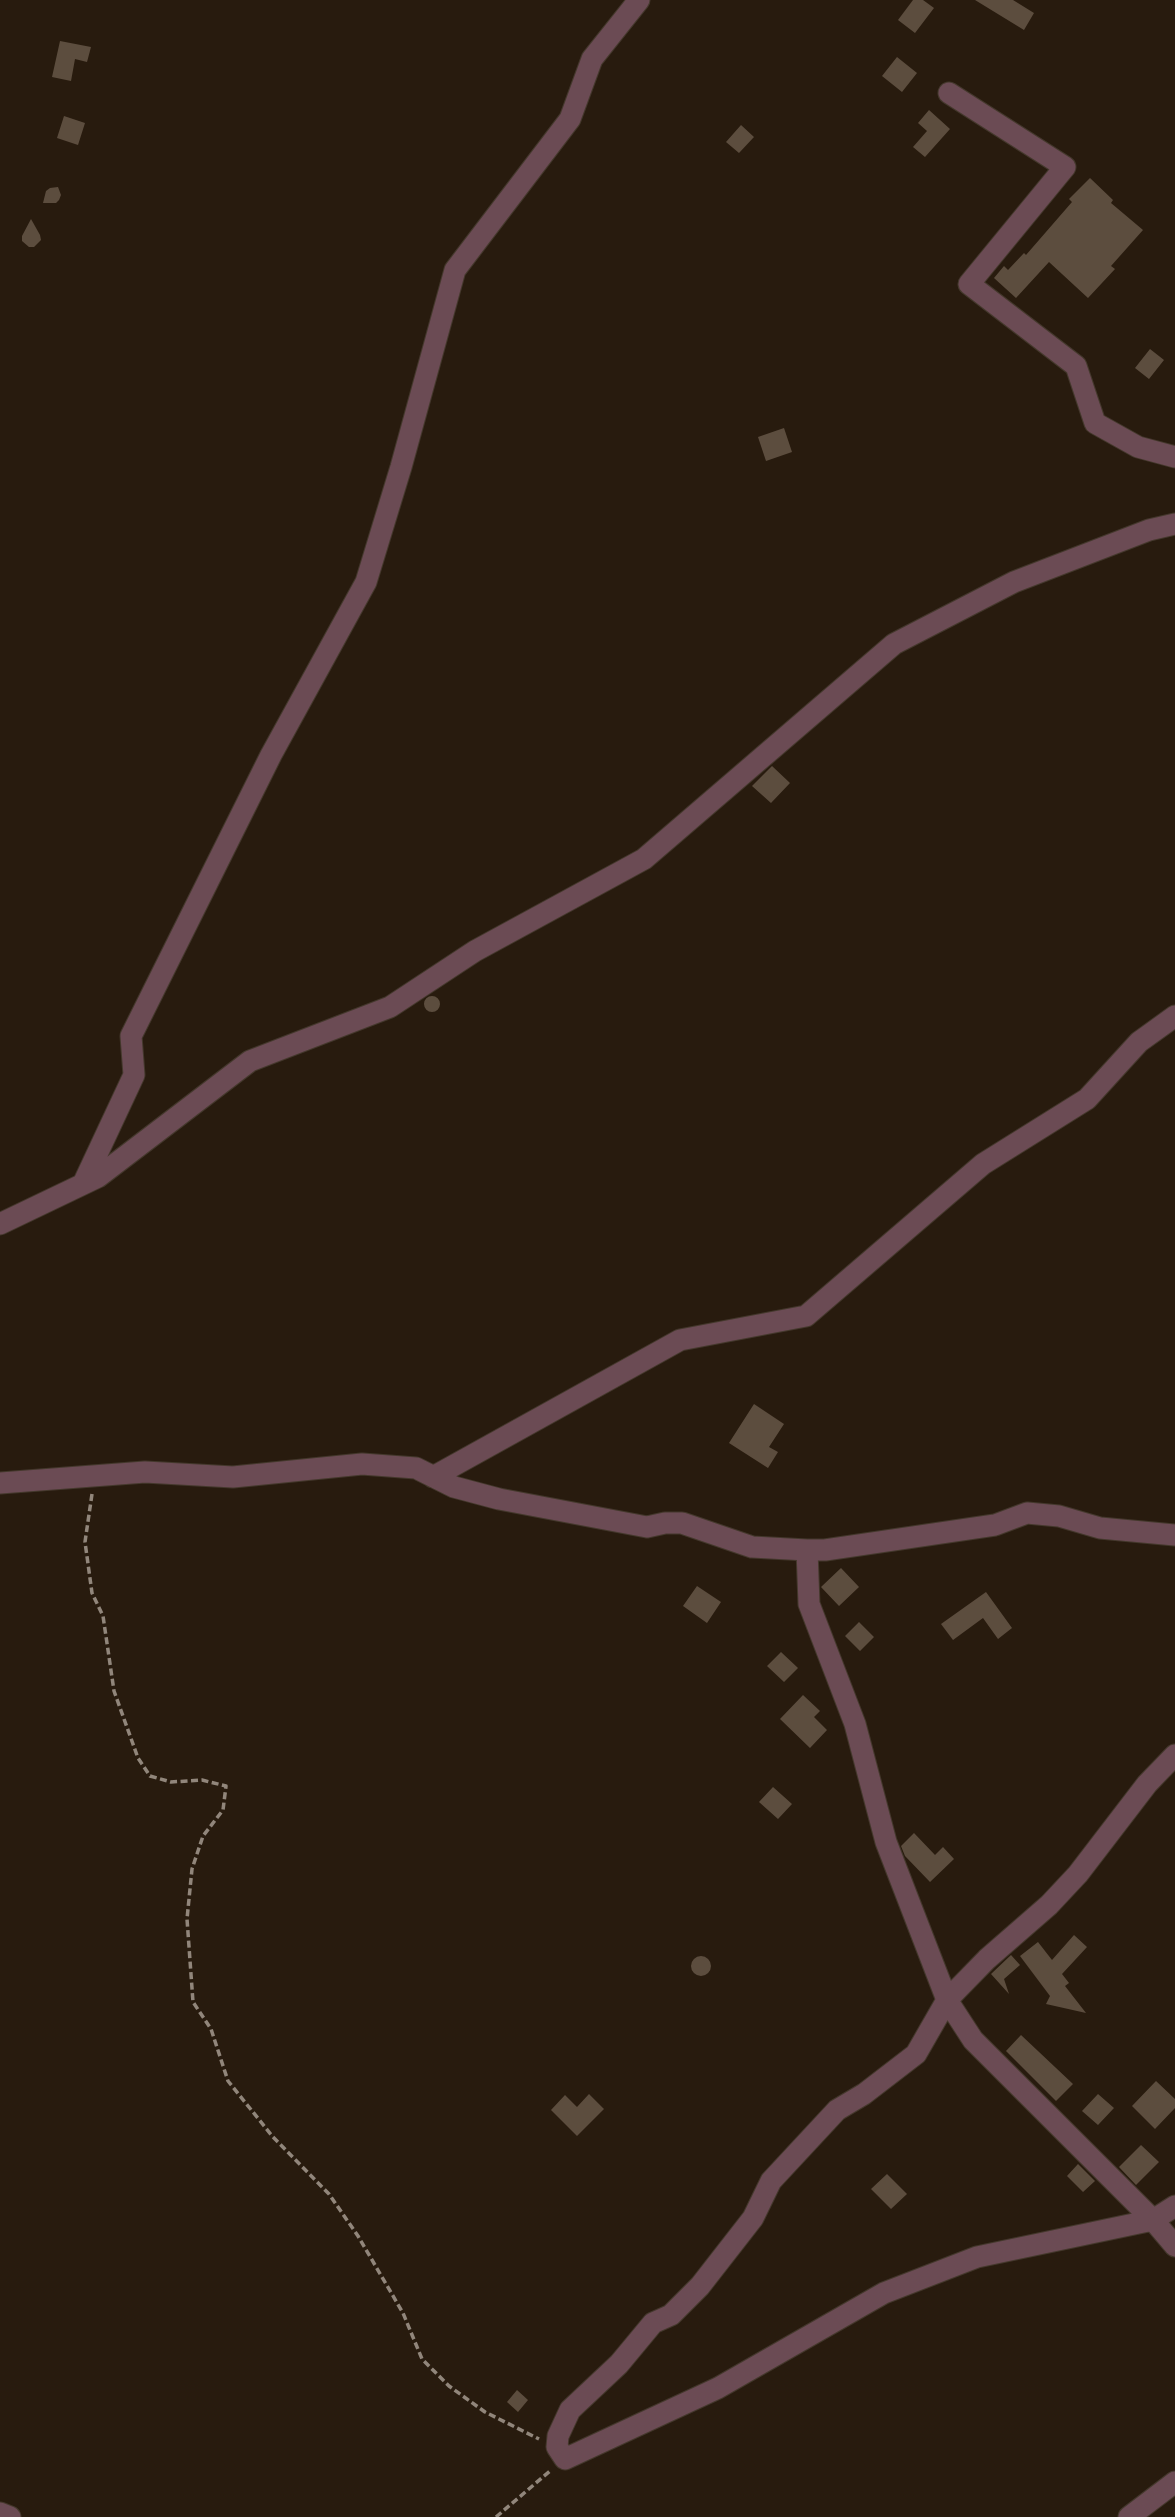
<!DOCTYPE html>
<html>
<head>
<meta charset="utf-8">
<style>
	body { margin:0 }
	canvas { display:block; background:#281b0e }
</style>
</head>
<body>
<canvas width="1175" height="2517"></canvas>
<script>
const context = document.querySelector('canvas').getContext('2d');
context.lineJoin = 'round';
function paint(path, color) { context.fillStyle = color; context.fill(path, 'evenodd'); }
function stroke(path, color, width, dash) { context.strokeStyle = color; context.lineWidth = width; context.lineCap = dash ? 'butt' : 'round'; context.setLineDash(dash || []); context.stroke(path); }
const building = new Path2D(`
	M 913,0 L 923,0 L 934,8 L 915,33 L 898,20 Z
	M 975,0 L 1013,0 L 1034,13 L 1024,30 Z
	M 60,41 L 91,47 L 87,62 L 75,59 L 71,81 L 52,77 Z
	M 897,57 L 917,73 L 902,92 L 882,76 Z
	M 929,110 L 950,129 L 925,157 L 913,147 L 927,131 L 918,123 Z
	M 64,116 L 85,123 L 78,145 L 57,138 Z
	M 741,125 L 754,137 L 739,153 L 726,142 Z
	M 1090,178 L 1113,200 L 1111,203 L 1143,230 L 1111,266 L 1115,269 L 1088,298 L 1049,262 L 1016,298 L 994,278 L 1004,266 L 1008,270 L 1024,253 L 1026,255 L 1072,202 L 1069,199 Z
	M 58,187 L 61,195 L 59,200 L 56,203 L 43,203 L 46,191 L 50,188 Z
	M 31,219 L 40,235 L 41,240 L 34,247 L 29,247 L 22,241 L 22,236 Z
	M 1150,349 L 1164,360 L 1149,379 L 1135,368 Z
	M 784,428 L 792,452 L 766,461 L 758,437 Z
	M 772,766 L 790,783 L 771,803 L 752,786 Z
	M424 1004a8 8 0 1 1 16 0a8 8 0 1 1-16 0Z
	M 754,1404 L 784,1424 L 769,1447 L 778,1452 L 768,1468 L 729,1443 Z
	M 841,1568 L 859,1587 L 839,1606 L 821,1587 Z
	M 697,1586 L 721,1602 L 707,1623 L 683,1606 Z
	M 986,1592 L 1012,1628 L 998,1639 L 983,1618 L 953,1640 L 941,1624 Z
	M 859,1622 L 874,1637 L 860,1651 L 845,1636 Z
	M 781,1652 L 798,1668 L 784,1682 L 767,1666 Z
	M 803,1695 L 820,1711 L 814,1717 L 827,1730 L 810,1748 L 780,1719 Z
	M 773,1787 L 792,1804 L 778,1819 L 759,1802 Z
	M 914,1833 L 935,1855 L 943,1847 L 954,1859 L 930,1882 L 905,1856 L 901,1846 Z
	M 1074,1935 L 1087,1947 L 1062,1974 L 1069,1983 L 1065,1986 L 1086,2013 L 1046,2004 L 1050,1996 L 1020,1956 L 1038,1942 L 1052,1960 Z
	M 1011,1955 L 1020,1965 L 1004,1979 L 1009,1994 L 991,1974 Z
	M691 1966a10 10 0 1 1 20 0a10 10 0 1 1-20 0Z
	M 1021,2035 L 1073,2084 L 1056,2101 L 1006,2051 Z
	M 1156,2081 L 1175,2099 L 1175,2108 L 1155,2129 L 1132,2106 Z
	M 589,2094 L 604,2109 L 577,2136 L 551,2110 L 565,2095 L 577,2107 Z
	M 1098,2094 L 1114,2108 L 1098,2125 L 1082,2111 Z
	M 1141,2145 L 1159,2162 L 1136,2185 L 1119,2167 Z
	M 1078,2164 L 1095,2181 L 1083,2192 L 1067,2176 Z
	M 887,2174 L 907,2194 L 891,2209 L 871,2189 Z
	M 517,2390 L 528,2400 L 518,2412 L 507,2402 Z`);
const path = new Path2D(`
	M 92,1494 L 85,1542 L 92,1593 L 103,1616 L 114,1691 L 138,1758 L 150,1776 L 171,1782 L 202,1780 L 226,1786 L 223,1810 L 203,1836 L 192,1869 L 187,1919 L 193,2002 L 211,2029 L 228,2081 L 273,2137 L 329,2194 L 358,2236 L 403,2313 L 422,2359 L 449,2386 L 485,2412 L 539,2439
	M 496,2517 L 550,2471`);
const street = new Path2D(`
	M 949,93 L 1065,167 L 969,284 L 1076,366 L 1095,423 L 1138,447 L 1175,457
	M 83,1184 L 134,1075 L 131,1036 L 271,755 L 366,582 L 401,467 L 455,270 L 570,119 L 592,59 L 639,0
	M 0,1224 L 98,1177 L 250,1061 L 390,1007 L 475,951 L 644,859 L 894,644 L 1014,582 L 1149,530 L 1175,524
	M 433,1477 L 680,1340 L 806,1316 L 983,1164 L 1087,1099 L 1139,1042 L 1175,1016
	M 0,1483 L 145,1472 L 233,1477 L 362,1464 L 416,1468 L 454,1487 L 499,1499 L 647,1527 L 665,1523 L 682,1523 L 752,1547 L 807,1550 L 825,1550 L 995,1525 L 1027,1513 L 1059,1516 L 1100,1528 L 1175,1535
	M 807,1550 L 809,1604 L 855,1724 L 886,1842 L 947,2000 L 973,2040 L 1153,2220 L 1175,2246
	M 1175,1755 L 1147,1784 L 1078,1874 L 1049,1905 L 987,1959 L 947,2000 L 916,2054 L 864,2094 L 837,2110 L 771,2181 L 753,2218 L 700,2286 L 671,2315 L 653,2323 L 619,2364 L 570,2410 L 558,2436 L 557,2447 L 565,2459 L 718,2388 L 884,2293 L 977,2257 L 1153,2220 L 1175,2206
	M 0,2513 L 10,2517
	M 1129,2517 L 1175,2482`);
paint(building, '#5c4d3e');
stroke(street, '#44382c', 23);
stroke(path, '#91867b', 3.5, [7, 3.5]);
stroke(street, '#6b4b54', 21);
</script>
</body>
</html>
